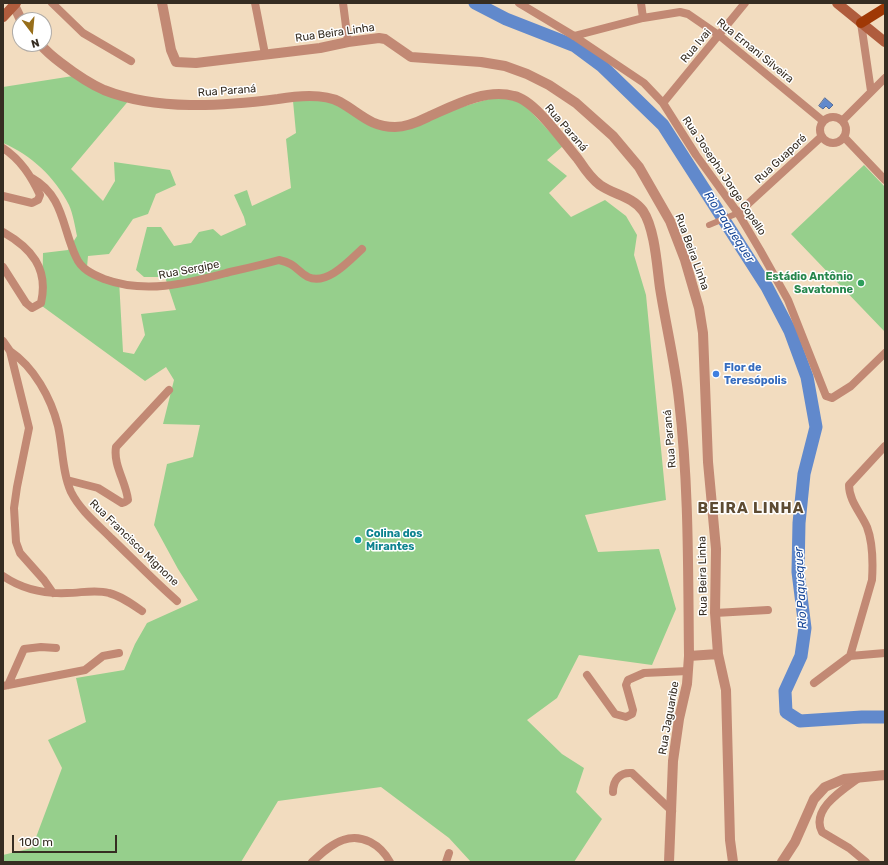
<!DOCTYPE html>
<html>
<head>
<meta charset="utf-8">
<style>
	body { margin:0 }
	#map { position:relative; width:888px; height:865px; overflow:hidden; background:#f2dcbf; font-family:Rubik,sans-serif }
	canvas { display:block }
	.frame { position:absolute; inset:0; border:4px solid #362d22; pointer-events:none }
	.north { position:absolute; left:12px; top:12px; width:40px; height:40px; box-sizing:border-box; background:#fff; border:1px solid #afaba7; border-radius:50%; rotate:164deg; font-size:11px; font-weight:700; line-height:16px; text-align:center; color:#362d22 }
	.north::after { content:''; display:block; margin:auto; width:14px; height:18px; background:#976e1a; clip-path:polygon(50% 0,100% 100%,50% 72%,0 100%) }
	.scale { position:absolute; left:12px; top:835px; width:105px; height:18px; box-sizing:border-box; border:2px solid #362d22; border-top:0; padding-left:5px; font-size:12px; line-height:14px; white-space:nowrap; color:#362d22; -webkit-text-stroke:3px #fff; paint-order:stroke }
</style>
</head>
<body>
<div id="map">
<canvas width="888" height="865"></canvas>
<div class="frame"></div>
<div class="north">N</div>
<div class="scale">100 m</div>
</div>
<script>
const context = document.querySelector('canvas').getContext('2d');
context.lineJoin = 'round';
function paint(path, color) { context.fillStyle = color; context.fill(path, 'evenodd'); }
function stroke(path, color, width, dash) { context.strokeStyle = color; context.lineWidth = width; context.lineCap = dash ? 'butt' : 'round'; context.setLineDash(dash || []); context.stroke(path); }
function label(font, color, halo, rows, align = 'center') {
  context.font = font + ' Rubik,sans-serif'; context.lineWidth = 3; context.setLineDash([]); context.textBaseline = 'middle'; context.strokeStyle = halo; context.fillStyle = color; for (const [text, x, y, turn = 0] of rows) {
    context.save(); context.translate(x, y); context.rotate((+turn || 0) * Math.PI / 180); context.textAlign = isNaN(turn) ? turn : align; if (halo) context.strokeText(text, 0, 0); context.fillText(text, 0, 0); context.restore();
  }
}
const green = new Path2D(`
	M 73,76 L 130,99 L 71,169 L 103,201 L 115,181 L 114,162 L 170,170 L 176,185 L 156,194 L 148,214 L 133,219 L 109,254 L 88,256 L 87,267 L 97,273 L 119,280 L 123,352 L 134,354 L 145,335 L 141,314 L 176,310 L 165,277 L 144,277 L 136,270 L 147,227 L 161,227 L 174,246 L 191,243 L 199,232 L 213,229 L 221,236 L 246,225 L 244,217 L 234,195 L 247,190 L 252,206 L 291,188 L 286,139 L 296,133 L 293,101 L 326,100 L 382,123 L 400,125 L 489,99 L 506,96 L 522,102 L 563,146 L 547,160 L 567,176 L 549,193 L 571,217 L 605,200 L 626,216 L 637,235 L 634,255 L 646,295 L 666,500 L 585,515 L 598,552 L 659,549 L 676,609 L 652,665 L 579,655 L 557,698 L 527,720 L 562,754 L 584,768 L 576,792 L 602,819 L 574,862 L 471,862 L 449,838 L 381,787 L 278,801 L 241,862 L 3,862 L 3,855 L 32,848 L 62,768 L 48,740 L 86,722 L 76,678 L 124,670 L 135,644 L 147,623 L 198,600 L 178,569 L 154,525 L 167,464 L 193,457 L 200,425 L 163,424 L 174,380 L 166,367 L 145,381 L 42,306 L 43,253 L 68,250 L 77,236 C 75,226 73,214 69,205 C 55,177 31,155 3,143 L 3,87 Z
	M 864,165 L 885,187 L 885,332 L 791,234 Z`);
const water = new Path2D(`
	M 825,98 L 833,105 L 829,109 L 826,106 L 823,109 L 819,106 Z`);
const river = new Path2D(`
	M 475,3 L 506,19 L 575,46 L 602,66 L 663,125 L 767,287 L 790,331 L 807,377 L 816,427 L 804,474 L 799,523 L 798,572 L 805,628 L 801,656 L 785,691 L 786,712 L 800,721 L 862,717 L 885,717`);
const pedestrian = new Path2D(`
	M 709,225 L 738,213`);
const minor = new Path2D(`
	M 52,3 L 83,33 L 131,61
	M 255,3 L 265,54
	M 343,3 L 348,42
	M 519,3 L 574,36 L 644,83 L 663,103 L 696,155 L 738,213 L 760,250 L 788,300 L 826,396 L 832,398 L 851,386 L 885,353
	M 641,3 L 643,18
	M 861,23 L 871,91
	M 574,36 L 643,18 L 680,12 L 688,14 L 720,36 L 823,121
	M 663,103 L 745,3
	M820 130a13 13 0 1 1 26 0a13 13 0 1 1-26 0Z
	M 842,121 L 885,78
	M 844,137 L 885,180
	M 3,148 C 21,160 31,176 40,195 L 38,200 L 32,203 L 3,196
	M 32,178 C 64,196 62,228 76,257 C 81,269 92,274 104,279 C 145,294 185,284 226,273 C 243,269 261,265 279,260 C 297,264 295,270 308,277 C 327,286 350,260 362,249
	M 738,213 L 821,137
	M 3,232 C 31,248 49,268 41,303 L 32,308 L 26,303 L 3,267
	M 3,341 L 10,351 L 29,428 L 17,487 L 14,508 L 16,542 L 20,553 L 44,580 L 53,593
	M 10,351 C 34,367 51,398 58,426 C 63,448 62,472 71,492 C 80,510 97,524 111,538 C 133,559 154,581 177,601
	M 67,480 L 98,488 L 122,503 L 125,502 L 128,500 C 126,482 113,465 116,447 L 169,390
	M 3,576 C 22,589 44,594 67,593 C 81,593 95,589 109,593 C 121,596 132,604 142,611
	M 715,613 L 768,610
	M 850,656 L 872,580 C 873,564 873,543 867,527 C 861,513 849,501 849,485 L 885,446
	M 587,675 L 615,714 L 626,717 L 632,714 L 633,710 L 626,685 L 628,680 L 644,673 L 688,671
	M 814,683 L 850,656 L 885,653
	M 8,685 L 24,649 L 41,647 L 56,648
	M 3,686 L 85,670 L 103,656 L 119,653
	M 860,777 C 844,789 810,809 822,832 L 849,848 L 866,862
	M 613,792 C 613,780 620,772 632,773 L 672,811
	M 312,862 C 321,854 331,844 343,840 C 362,833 381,845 390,862
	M 446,862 L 449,853`);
const tertiary = new Path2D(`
	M 13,3 L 21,20
	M 162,3 L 171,50 L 176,62 L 196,63 L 320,48 L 348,42 L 379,38 L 385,39 L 411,57 L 481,62 L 505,66 L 527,74 L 549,85 L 576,103 L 613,136 L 639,167 L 670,221 L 685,260 L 699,308 L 703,333 L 708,462 L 716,549 L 715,613 L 718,654 L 726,690 L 730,840 L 733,862
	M 40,44 C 46,51 53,57 61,63 C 74,73 88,83 104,90 C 157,111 223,106 278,99 C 296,96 323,93 340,102 C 360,113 370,127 395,127 C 406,127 418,122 428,117 C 453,106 485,88 514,96 C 535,100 564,143 578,159 C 584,168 591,179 600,185 C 614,195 632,196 643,211 C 655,229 657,267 660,288 C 666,326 675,363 679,400 C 689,485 688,571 689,656
	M 669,862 L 673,761 L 679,719 L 687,684 L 689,656 L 718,654
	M 782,862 L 795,842 L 814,799 L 825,787 L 844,779 L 885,775`);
const secondary = new Path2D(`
	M 837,3 L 885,42
	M 3,17 L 16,3`);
const primary = new Path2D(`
	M 861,23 L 885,8`);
const markers = [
	[861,283,4,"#2e9e5b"],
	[716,374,4,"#3f7fe0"],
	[358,540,4,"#0f9aa8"]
];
const streetNames = [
	["Rua Beira Linha",335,33,-8],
	["Rua Ivai",696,46,-50],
	["Rua Ernani Silveira",755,51,39],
	["Rua Paraná",227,91,-4],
	["Rua Paraná",566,128,49],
	["Rua Guaporé",781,159,-43],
	["Rua Josepha Jorge Copello",724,176,56],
	["Rua Beira Linha",692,252,70],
	["Rua Sergipe",189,270,-11],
	["Rua Paraná",670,439,-95],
	["Rua Francisco Mignone",134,543,44],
	["Rua Beira Linha",703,576,-91],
	["Rua Jaguaribe",669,718,-80]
];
const leisureNames = [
	["Estádio Antônio",853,277],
	["Savatonne",853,290]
];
const shopNames = [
	["Flor de",724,368],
	["Teresópolis",724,381]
];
const cultureNames = [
	["Colina dos",366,534],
	["Mirantes",366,547]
];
const waterNames = [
	["Rio Paquequer",729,227,57],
	["Rio Paquequer",801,588,-93]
];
const districtNames = [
	["BEIRA LINHA",751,509]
];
paint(green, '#96cf8c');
paint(water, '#6189cc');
stroke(water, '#546d99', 1);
stroke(river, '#6189cc', 13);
stroke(pedestrian, '#c28974', 6);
stroke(minor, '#c28974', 8);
stroke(tertiary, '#c28974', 10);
stroke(secondary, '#af5c3d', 10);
stroke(primary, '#9f3805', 10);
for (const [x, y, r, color] of markers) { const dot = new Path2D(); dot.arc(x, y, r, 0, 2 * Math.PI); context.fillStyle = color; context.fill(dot); stroke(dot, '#fff', 1.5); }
label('11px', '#362d22', '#fff', streetNames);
label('bold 11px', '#27864d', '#fff', leisureNames, 'right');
label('bold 11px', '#366cbe', '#fff', shopNames, 'left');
label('bold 11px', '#0d838f', '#fff', cultureNames, 'left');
label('italic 12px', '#184797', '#fff', waterNames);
context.letterSpacing = '1px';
label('bold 15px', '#5d4b32', '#fff', districtNames);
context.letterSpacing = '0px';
</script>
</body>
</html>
